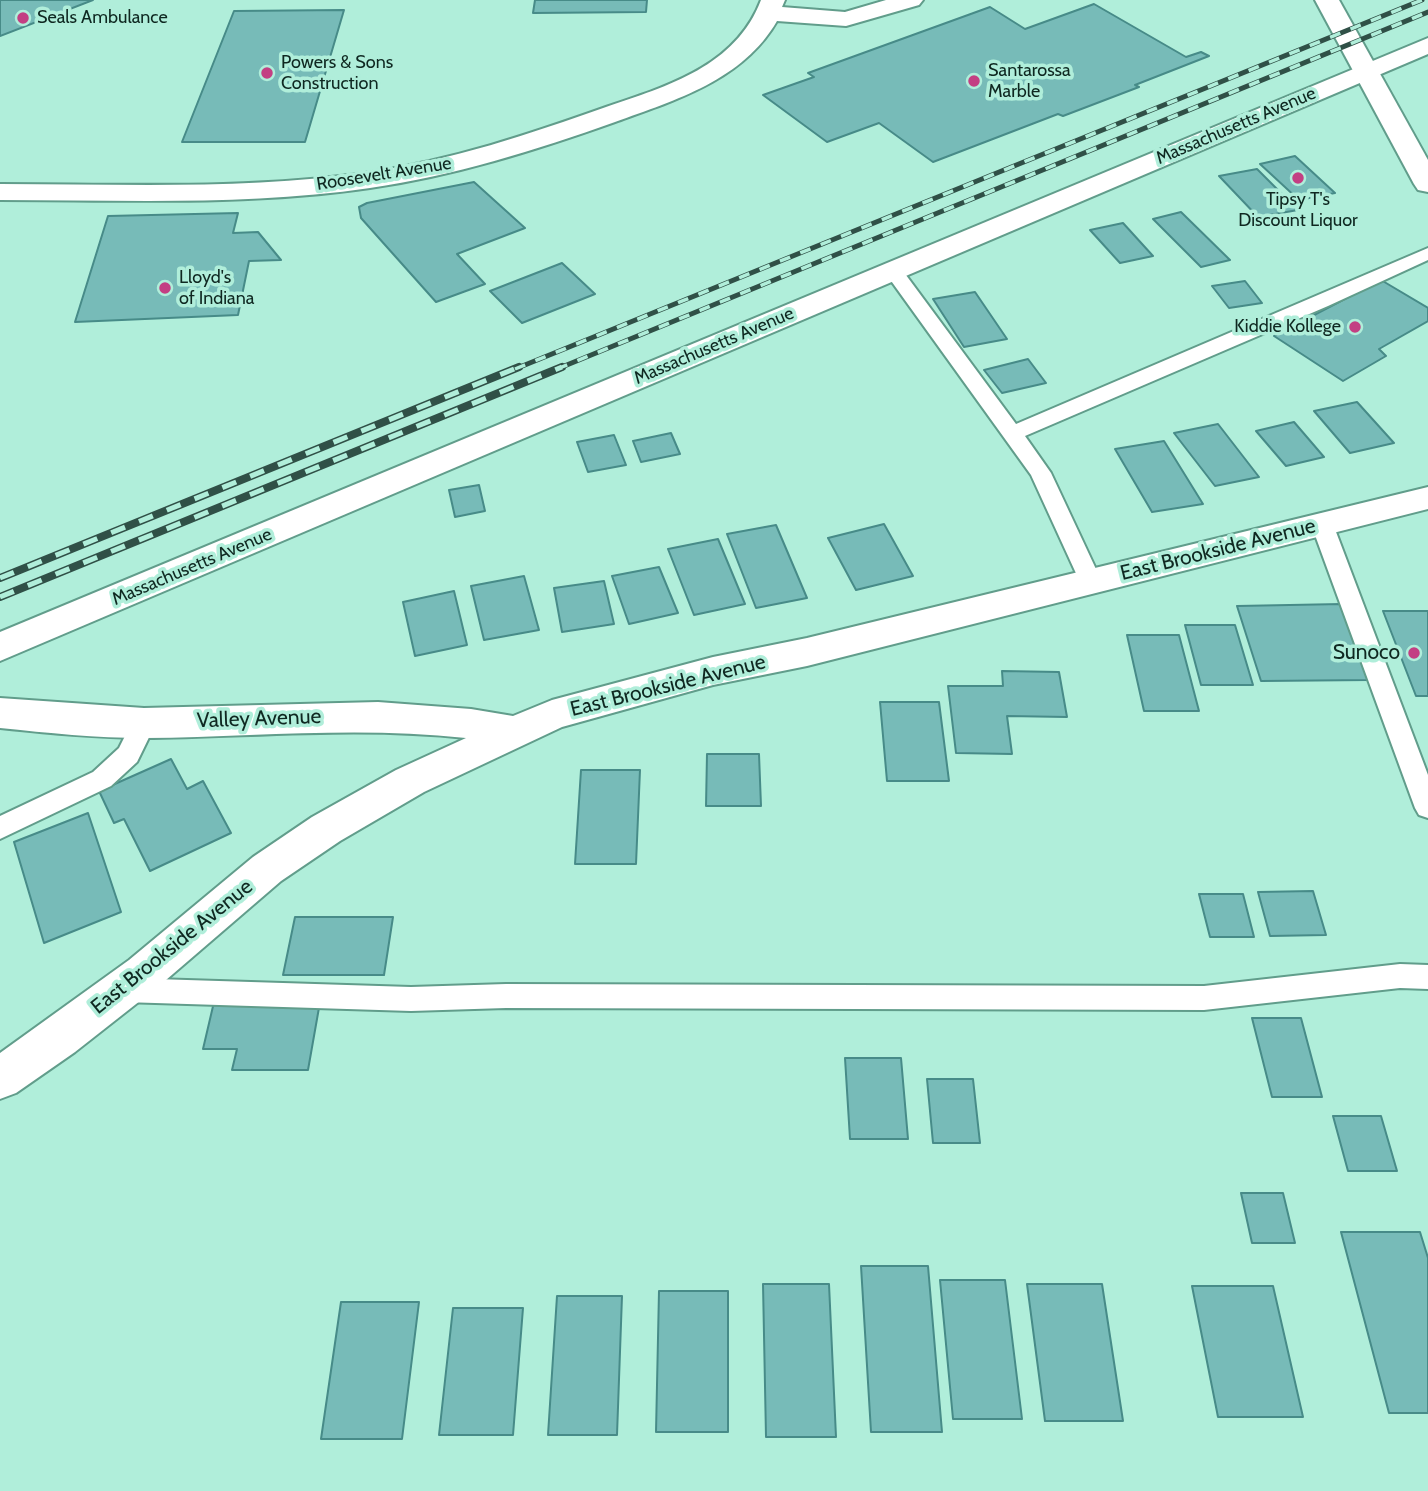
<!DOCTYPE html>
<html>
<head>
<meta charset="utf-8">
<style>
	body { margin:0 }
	canvas { display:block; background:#b0eeda }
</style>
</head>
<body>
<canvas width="1428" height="1491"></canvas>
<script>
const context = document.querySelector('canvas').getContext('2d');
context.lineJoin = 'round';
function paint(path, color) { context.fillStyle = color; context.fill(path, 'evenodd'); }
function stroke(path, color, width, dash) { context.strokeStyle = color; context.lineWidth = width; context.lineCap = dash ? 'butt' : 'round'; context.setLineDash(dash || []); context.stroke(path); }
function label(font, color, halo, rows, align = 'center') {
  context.font = font + ' Cabin,sans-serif'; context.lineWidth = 7; context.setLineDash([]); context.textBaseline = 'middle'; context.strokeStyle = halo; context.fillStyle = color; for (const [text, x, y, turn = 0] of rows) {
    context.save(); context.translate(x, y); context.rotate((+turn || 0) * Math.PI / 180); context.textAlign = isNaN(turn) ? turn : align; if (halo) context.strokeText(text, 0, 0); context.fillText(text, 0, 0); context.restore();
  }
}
const building = new Path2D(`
	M 0,0 L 93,0 L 0,36 Z
	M 535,0 L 647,0 L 646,12 L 533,13 Z
	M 1094,4 L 1186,57 L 1201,52 L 1209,56 L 1135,85 L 1139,87 L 1063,116 L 1058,114 L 933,162 L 879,123 L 827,142 L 763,95 L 814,77 L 808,73 L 990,7 L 1025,29 Z
	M 344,10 L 305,142 L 182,142 L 234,11 Z
	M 1295,156 L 1335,193 L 1299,200 L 1260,164 Z
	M 1257,169 L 1298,210 L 1258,217 L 1219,176 Z
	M 474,182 L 525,228 L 457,254 L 485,284 L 436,302 L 361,218 L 359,207 L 367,203 Z
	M 1181,212 L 1230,260 L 1201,267 L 1153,219 Z
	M 238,213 L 233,233 L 258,232 L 281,260 L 249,261 L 238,315 L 75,322 L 108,216 Z
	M 1123,223 L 1153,256 L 1120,263 L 1090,230 Z
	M 562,263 L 595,294 L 522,323 L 490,291 Z
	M 1381,280 L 1428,308 L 1428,321 L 1379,349 L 1386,356 L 1343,381 L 1274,336 Z
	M 1245,281 L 1262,303 L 1229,308 L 1212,286 Z
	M 975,292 L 1007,339 L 964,347 L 933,299 Z
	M 1028,359 L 1046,383 L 1002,393 L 984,370 Z
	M 1357,402 L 1394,443 L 1350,453 L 1314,411 Z
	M 1294,422 L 1324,457 L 1286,466 L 1256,431 Z
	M 1218,424 L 1259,477 L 1215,486 L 1174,433 Z
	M 671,433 L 680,454 L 641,462 L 633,441 Z
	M 614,435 L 626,465 L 588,472 L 577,442 Z
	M 1164,441 L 1203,504 L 1152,512 L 1115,449 Z
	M 479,485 L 485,511 L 455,517 L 449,490 Z
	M 884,524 L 913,576 L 856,590 L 828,538 Z
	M 776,525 L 807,598 L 756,608 L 727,534 Z
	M 718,539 L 745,604 L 694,615 L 668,549 Z
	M 659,567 L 678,613 L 629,624 L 612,576 Z
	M 524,576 L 539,630 L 484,640 L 471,586 Z
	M 604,581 L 614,624 L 562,632 L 554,588 Z
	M 454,591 L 467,645 L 415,656 L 403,602 Z
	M 1342,604 L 1370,680 L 1261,681 L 1237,606 Z
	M 1383,611 L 1428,611 L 1428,696 L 1416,696 Z
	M 1185,625 L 1235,625 L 1253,685 L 1201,685 Z
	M 1127,635 L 1179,635 L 1199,711 L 1144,711 Z
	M 1002,671 L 1059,672 L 1067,717 L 1007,716 L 1012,754 L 956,753 L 948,686 L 1003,686 Z
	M 880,702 L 939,702 L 949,781 L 887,781 Z
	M 707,754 L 759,754 L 761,806 L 706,806 Z
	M 171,759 L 187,789 L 203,781 L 231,833 L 150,871 L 124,819 L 114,823 L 99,791 Z
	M 581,770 L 640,770 L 636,864 L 575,864 Z
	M 88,813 L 121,912 L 44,943 L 14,842 Z
	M 1313,891 L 1326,935 L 1270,936 L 1258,892 Z
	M 1199,894 L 1243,894 L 1254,937 L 1210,937 Z
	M 295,917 L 393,917 L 384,975 L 283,975 Z
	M 214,1002 L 320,1002 L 308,1070 L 232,1070 L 237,1049 L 203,1049 Z
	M 1252,1018 L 1301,1018 L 1322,1097 L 1272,1097 Z
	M 845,1058 L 901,1058 L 908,1139 L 850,1139 Z
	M 927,1079 L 973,1079 L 980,1143 L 933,1143 Z
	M 1333,1116 L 1381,1116 L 1397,1171 L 1348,1171 Z
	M 1241,1193 L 1283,1193 L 1295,1243 L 1252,1243 Z
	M 1341,1232 L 1420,1232 L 1428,1258 L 1428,1413 L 1389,1413 Z
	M 861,1266 L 928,1266 L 942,1432 L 871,1432 Z
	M 940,1280 L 1005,1280 L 1022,1419 L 953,1419 Z
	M 763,1284 L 829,1284 L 836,1437 L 766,1437 Z
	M 1027,1284 L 1102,1284 L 1123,1421 L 1045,1421 Z
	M 1192,1286 L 1273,1286 L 1303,1417 L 1218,1417 Z
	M 659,1291 L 728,1291 L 728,1432 L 656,1432 Z
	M 557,1296 L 622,1296 L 617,1435 L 548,1435 Z
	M 341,1302 L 419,1302 L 402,1439 L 321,1439 Z
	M 453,1308 L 523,1308 L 513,1435 L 439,1435 Z`);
const service = new Path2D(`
	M 1428,248 L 1428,260 L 1328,306 L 1025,436 L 1051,473 L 1102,582 L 1099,588 L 1091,590 L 1083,588 L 1080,582 L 1031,475 L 884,271 L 886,267 L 900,267 L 1016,424 Z
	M 1322,516 L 1330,519 L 1333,524 L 1428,775 L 1428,818 L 1419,815 L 1415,808 L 1311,524 L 1314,519 Z
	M 144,714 L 153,716 L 156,723 L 137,762 L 111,786 L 0,839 L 0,816 L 93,772 L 119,748 L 135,716 Z
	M 1400,964 L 1428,965 L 1428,989 L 1400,988 L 1204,1010 L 506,1008 L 411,1011 L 123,1002 L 113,999 L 109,990 L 113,981 L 123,978 L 411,987 L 506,984 L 1204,986 Z`);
const minor = new Path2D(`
	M 761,0 L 785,0 L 782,7 L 845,12 L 886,0 L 923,0 L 919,5 L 846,26 L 777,21 C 743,80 676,100 615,122 C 536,150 454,176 370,188 C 248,206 123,200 0,200 L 0,184 C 123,184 249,190 371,172 C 452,160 530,134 606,107 C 668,86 736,66 761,0 Z
	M 1428,487 L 1428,509 L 807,666 L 713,685 L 562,727 L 424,792 L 340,841 L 281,881 L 159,986 L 75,1052 L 16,1093 L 0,1099 L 0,1053 L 129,960 L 253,857 L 312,817 L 396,770 L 466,738 C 358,726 252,737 145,738 C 96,738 48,733 0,728 L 0,698 L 144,708 L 378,702 L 471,709 L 513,716 L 552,700 L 713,657 L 807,638 Z`);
const tertiary = new Path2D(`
	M 1428,38 L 1428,54 L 0,661 L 0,632 Z`);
const secondary = new Path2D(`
	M 1315,0 L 1339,0 L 1428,160 L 1428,192 L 1418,190 L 1414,184 Z`);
const railFar1 = new Path2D(`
	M 515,369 L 1422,0
	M 557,369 L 1428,12`);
const rail = new Path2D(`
	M 0,578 L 519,367
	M 0,597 L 562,367`);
const markers = [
	[23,18,7,"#c33f83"],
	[267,73,7,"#c33f83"],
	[974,81,7,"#c33f83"],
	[1298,178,7,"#c33f83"],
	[165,288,7,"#c33f83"],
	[1355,327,7,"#c33f83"],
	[1414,653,7,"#c33f83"]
];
const farPoinames = [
	["Seals Ambulance",37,18],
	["Powers & Sons",281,63],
	["Construction",281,84],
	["Santarossa",988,71],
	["Marble",988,92],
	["Tipsy T's",1298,200,"center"],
	["Discount Liquor",1298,221,"center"],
	["Lloyd's",179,278],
	["of Indiana",179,299],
	["Kiddie Kollege",1341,327,"right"]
];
const farStreetnames = [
	["Massachusetts Avenue",1236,126,-23],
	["Roosevelt Avenue",384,174,-9],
	["Massachusetts Avenue",714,346,-23],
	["Massachusetts Avenue",192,567,-23]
];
const streetNames = [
	["East Brookside Avenue",1218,550,-14],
	["East Brookside Avenue",668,686,-14],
	["Valley Avenue",259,719,-2],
	["East Brookside Avenue",172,947,-39]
];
const poiNames = [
	["Sunoco",1400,653]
];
paint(building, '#77bbb8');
stroke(building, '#478b88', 2);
stroke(service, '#619d8b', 4);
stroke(minor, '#619d8b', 4);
stroke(tertiary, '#619d8b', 4);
stroke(secondary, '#619d8b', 4);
paint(service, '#fff');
paint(minor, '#fff');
paint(tertiary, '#fff');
paint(secondary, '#fff');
stroke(railFar1, '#305047', 5);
stroke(rail, '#305047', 8);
stroke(railFar1, '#b0eeda', 3.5, [11]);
stroke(rail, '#b0eeda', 5, [15]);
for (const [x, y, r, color] of markers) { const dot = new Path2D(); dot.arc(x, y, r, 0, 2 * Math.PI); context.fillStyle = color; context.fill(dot); stroke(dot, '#b0eeda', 2.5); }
label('18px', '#0f2821', '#b0eeda', farPoinames, 'left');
label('18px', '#0f2821', '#b0eeda', farStreetnames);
label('21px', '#0f2821', '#b0eeda', streetNames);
label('21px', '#0f2821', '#b0eeda', poiNames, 'right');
</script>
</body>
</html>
